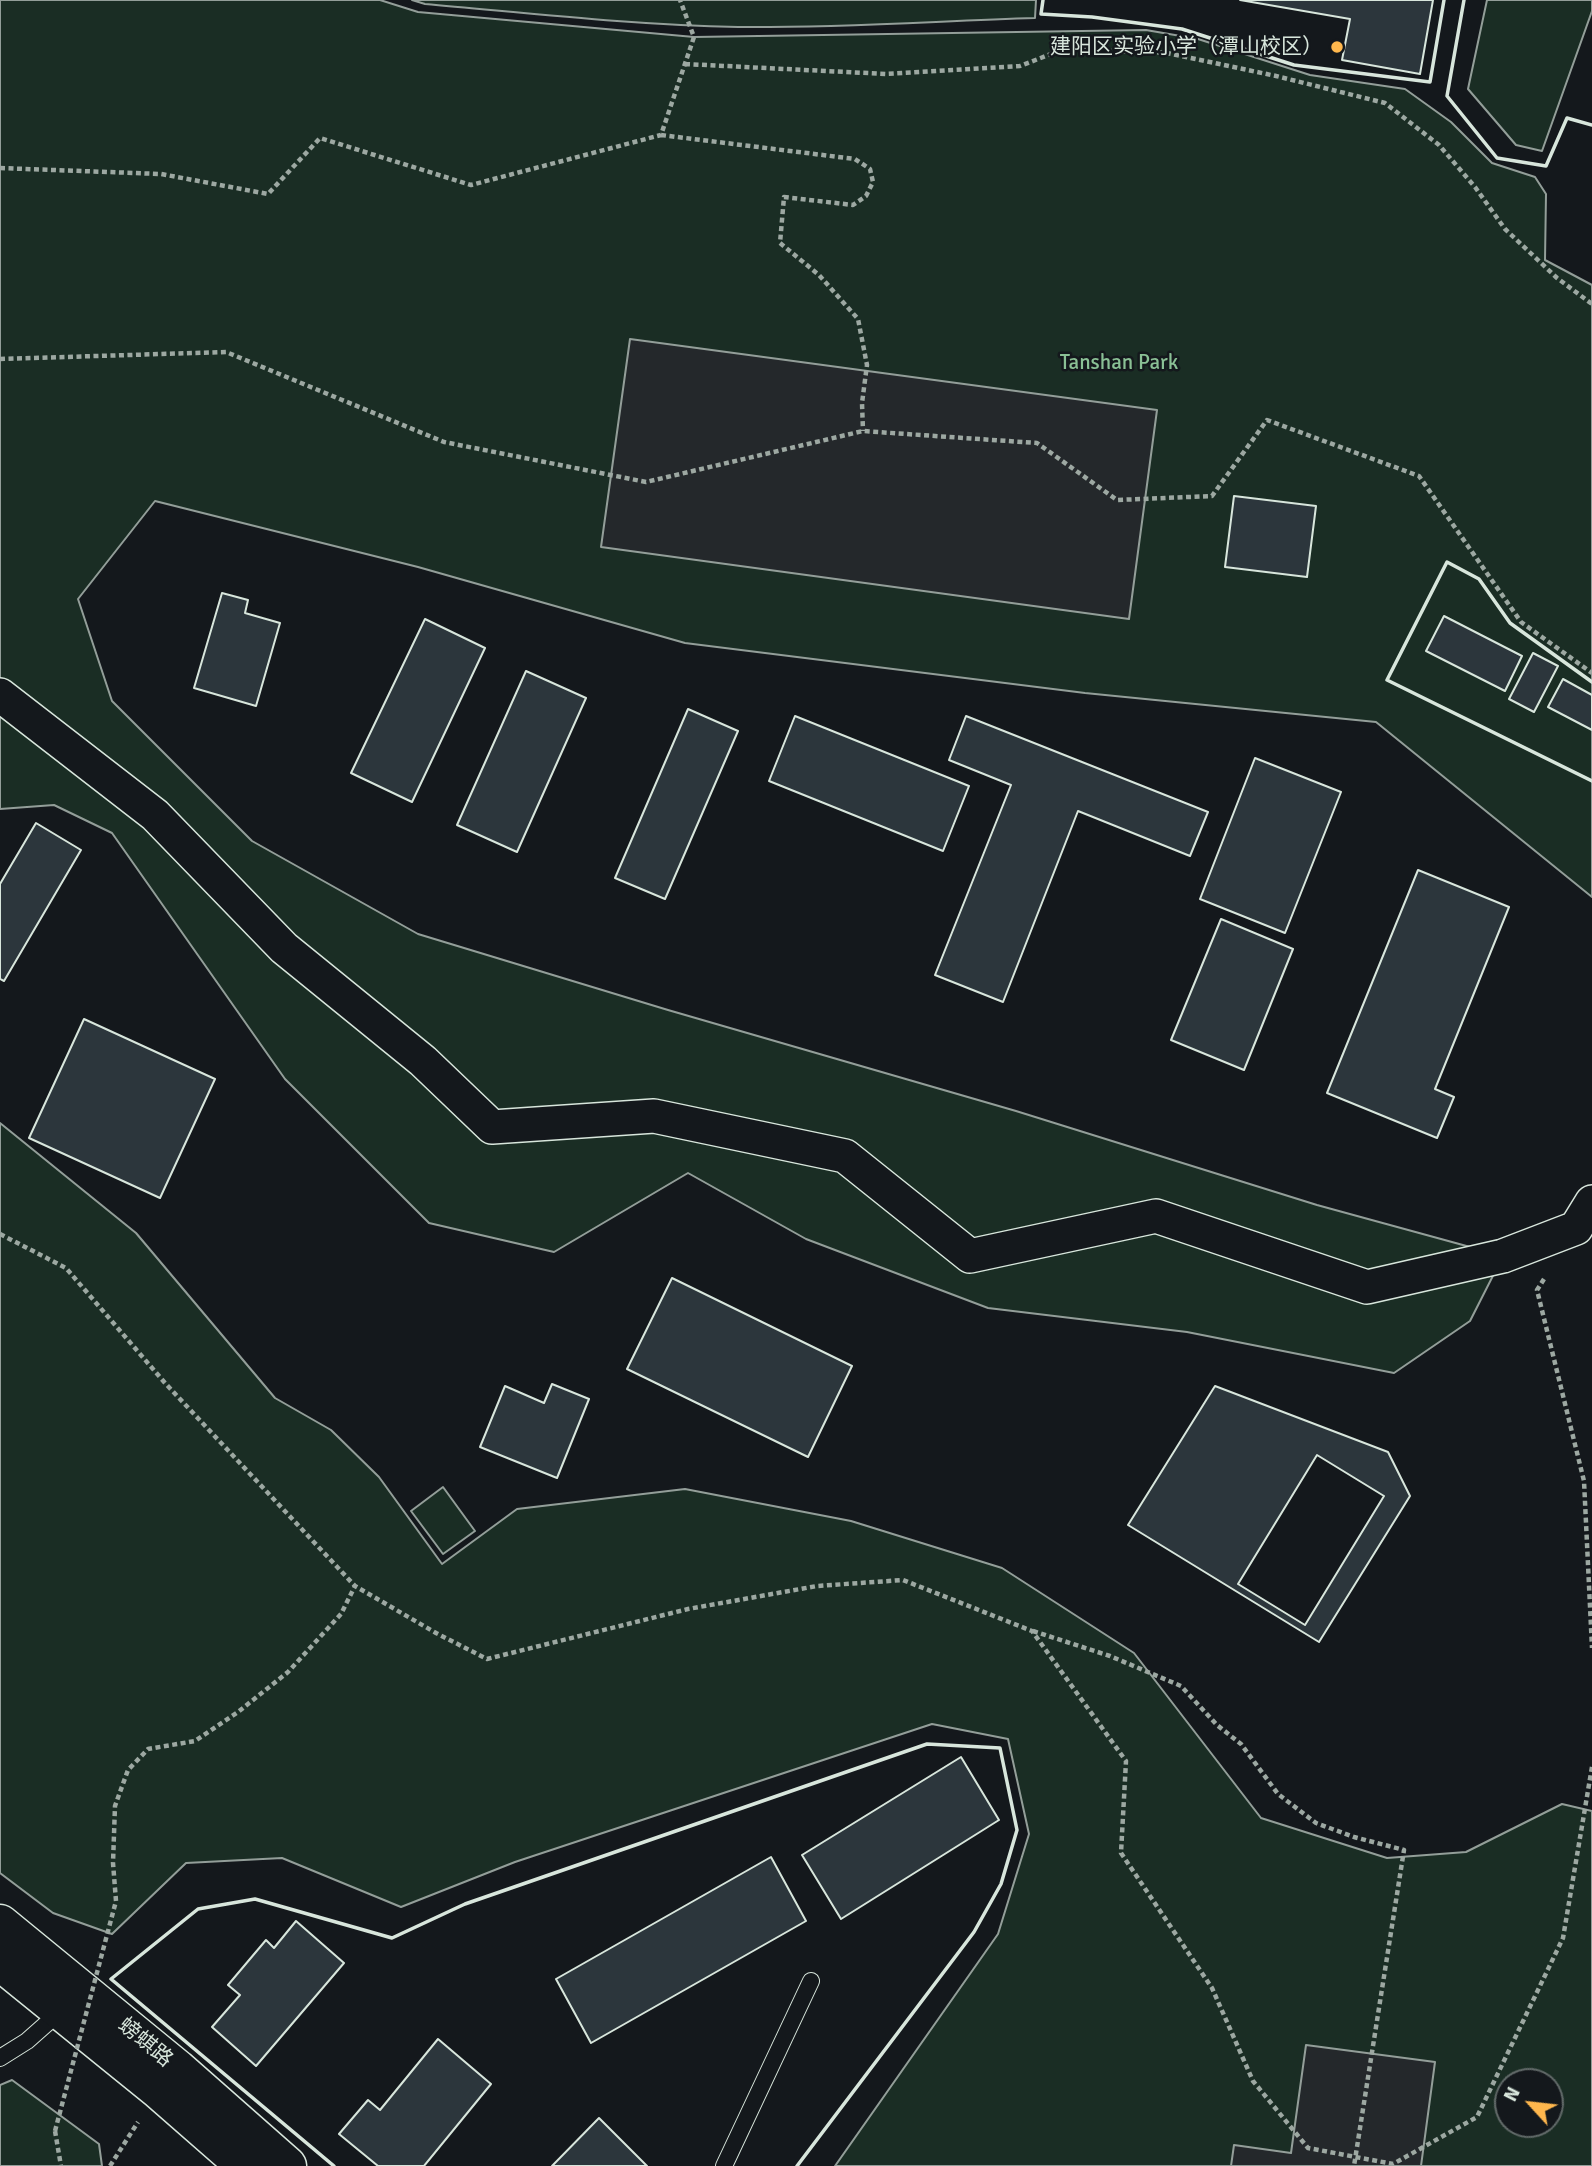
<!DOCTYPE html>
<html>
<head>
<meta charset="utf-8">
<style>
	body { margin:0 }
	#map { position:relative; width:1592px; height:2166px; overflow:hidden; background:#14181c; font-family:Signika,sans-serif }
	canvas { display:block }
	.north { position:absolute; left:1494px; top:2068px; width:70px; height:70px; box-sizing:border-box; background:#14181c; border:2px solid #626a69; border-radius:50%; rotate:297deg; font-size:19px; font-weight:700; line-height:28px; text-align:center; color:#d8e6dc }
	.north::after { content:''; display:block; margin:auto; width:24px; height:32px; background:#ffb74d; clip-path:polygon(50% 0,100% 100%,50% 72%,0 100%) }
</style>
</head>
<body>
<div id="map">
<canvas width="1592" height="2166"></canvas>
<div class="north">N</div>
</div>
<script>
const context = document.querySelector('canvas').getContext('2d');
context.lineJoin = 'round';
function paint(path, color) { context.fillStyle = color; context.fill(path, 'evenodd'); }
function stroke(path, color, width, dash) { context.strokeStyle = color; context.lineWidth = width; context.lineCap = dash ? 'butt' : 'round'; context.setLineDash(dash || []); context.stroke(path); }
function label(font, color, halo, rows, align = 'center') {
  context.font = font + ' Signika,"Noto Sans SC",sans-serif'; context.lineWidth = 5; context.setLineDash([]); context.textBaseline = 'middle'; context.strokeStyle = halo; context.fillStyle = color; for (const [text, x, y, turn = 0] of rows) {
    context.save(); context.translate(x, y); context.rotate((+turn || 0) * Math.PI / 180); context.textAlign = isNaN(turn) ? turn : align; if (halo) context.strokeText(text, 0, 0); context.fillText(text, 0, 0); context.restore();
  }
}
const green = new Path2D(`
	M 0,0 L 380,0 L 418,12 L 694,37 L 1146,30 L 1198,39 L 1310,75 L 1405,89 L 1451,122 L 1492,163 L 1535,177 L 1546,194 L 1545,260 L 1592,285 L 1592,897 L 1376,722 L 1085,693 L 685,643 L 418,567 L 155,501 L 78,599 L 112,701 L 252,841 L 418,934 L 668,1010 L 1016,1111 L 1317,1205 L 1503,1256 L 1470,1321 L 1394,1373 L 1187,1332 L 988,1308 L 806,1239 L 688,1173 L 554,1252 L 429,1223 L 285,1079 L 112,833 L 54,805 L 0,809 Z
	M 412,0 L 1036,0 L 1035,18 C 936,21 837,28 738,27 C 633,25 529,13 425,4 Z
	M 1487,0 L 1592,0 L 1592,11 L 1542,151 L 1516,145 L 1468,89 Z
	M 0,1123 L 136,1233 L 275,1398 L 331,1430 L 379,1477 L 442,1564 L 517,1509 L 685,1489 L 851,1521 L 1002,1568 L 1134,1653 L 1261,1818 L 1387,1858 L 1466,1852 L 1562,1804 L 1592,1811 L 1592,2166 L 835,2166 L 998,1934 L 1029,1834 L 1008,1739 L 932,1724 L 515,1862 L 401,1907 L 282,1858 L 186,1863 L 112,1934 L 53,1913 L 0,1873 ZM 1508,2082 L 1550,2082 L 1550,2124 L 1508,2124 Z
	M 443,1487 L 475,1531 L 443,1554 L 411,1511 Z
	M 12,2080 L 99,2144 L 102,2166 L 0,2166 L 0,2085 Z`);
const parking = new Path2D(`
	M 630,339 L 1157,410 L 1129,619 L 601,547 Z
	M 1306,2045 L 1435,2062 L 1421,2166 L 1231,2166 L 1234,2145 L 1291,2153 Z`);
const building = new Path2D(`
	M 1240,0 L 1433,0 L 1420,74 L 1342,60 L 1350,19 Z
	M 1234,496 L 1316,506 L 1307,577 L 1225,567 Z
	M 222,593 L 248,600 L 245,613 L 280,623 L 256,706 L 194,688 Z
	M 1444,616 L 1522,656 L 1505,691 L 1426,651 Z
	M 425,619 L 485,648 L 412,802 L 351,773 Z
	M 1533,653 L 1558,666 L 1534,712 L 1509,699 Z
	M 526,671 L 586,698 L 517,852 L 457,825 Z
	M 1563,679 L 1592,695 L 1592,730 L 1548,707 Z
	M 688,709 L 738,731 L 665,899 L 615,878 Z
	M 795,716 L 969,786 L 943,851 L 769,781 Z
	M 966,716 L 1208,812 L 1190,856 L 1078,811 L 1003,1002 L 935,975 L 1011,785 L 949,760 Z
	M 1255,758 L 1341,792 L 1285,933 L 1200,899 Z
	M 36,823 L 81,850 L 4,981 L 0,979 L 0,884 Z
	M 1418,870 L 1509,907 L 1435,1089 L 1454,1097 L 1437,1138 L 1327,1093 Z
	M 1221,919 L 1293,949 L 1244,1070 L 1171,1040 Z
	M 84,1019 L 215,1079 L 160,1198 L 29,1138 Z
	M 672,1278 L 852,1366 L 808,1457 L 627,1369 Z
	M 552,1384 L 589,1399 L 557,1478 L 480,1447 L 505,1386 L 544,1403 Z
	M 1215,1386 L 1388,1452 L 1410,1496 L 1319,1642 L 1128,1525 Z
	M 1317,1455 L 1384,1496 L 1305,1625 L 1238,1584 Z
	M 961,1757 L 999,1820 L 841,1919 L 802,1855 Z
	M 771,1857 L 806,1921 L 591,2043 L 556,1979 Z
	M 296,1921 L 344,1963 L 256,2066 L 212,2027 L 240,1995 L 228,1985 L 266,1940 L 274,1948 Z
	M 438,2039 L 491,2084 L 424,2166 L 378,2166 L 339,2134 L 368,2100 L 380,2110 Z
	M 599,2118 L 647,2166 L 552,2166 Z`);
const path = new Path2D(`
	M 685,64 L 886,74 L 1020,66 L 1064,49 L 1167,53 L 1276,76 L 1385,103 L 1439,145 L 1475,187 L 1505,229 L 1557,278 L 1592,304
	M 661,135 L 855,159 L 870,169 L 873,182 L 866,196 L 853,205 L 784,197 L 780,243 L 819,275 L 858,319 L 867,365 L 862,403 L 863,431
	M 0,168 L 161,174 L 268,194 L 320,138 L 471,185 L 661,135 L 694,37 L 680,0
	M 0,359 L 226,352 L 444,442 L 646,482 L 863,431 L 1037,443 L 1117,500 L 1212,496 L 1267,420 L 1419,476 L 1521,622 L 1592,673
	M 0,1234 L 66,1268 L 165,1383 L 355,1586 L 436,1633 L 487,1659 L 688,1609 L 817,1586 L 903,1580 L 1032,1631 L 1126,1761 L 1121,1853 L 1212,1988 L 1253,2081 L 1308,2148 L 1393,2164 L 1477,2117 L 1563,1938 L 1592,1767
	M 1544,1279 L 1537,1290 L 1584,1481 L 1592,1648
	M 1033,1631 L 1110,1656 L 1181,1686 L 1217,1725 L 1241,1744 L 1278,1794 L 1316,1823 L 1354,1837 L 1404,1850 L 1354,2166
	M 116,1901 L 113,1863 L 115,1806 L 128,1770 L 148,1749 L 195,1741 L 238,1712 L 288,1672 L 341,1614 L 355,1586
	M 55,2131 L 61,2166
	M 110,2166 L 138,2122`);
const lane = new Path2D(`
	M 0,2058 L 27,2041 L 62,2010
	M 724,2166 L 811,1981`);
const street = new Path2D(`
	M 0,695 L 155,815 L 284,948 L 423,1061 L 492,1127 L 654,1116 L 845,1156 L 970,1256 L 1156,1216 L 1367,1287 L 1503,1256 L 1576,1228 L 1592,1202`);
const secondary = new Path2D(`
	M 0,1924 L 177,2069 L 287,2166
	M 0,1961 L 158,2089 L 246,2166`);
const pathBridge = new Path2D(`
	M 55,2131 L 116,1901`);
const wall = new Path2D(`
	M 1043,0 L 1041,14 L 1092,17 L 1182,29 L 1294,65 L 1430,82 L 1444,0
	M 1464,0 L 1447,96 L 1497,158 L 1546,166 L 1567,118 L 1592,125
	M 1592,682 L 1510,623 L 1479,579 L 1447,562 L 1387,680 L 1592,781
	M 334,2166 L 111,1979 L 198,1909 L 255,1899 L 392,1938 L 465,1904 L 927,1744 L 1000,1748 L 1017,1830 L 1001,1884 L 974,1932 L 797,2166`);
const markers = [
	[1337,47,7,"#ffb74d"]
];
const poiNames = [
	["建阳区实验小学（潭山校区）",1323,47]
];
const parkNames = [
	["Tanshan Park",1119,363]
];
const streetNames = [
	["螃蜞路",145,2043,40]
];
paint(green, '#1a2d24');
stroke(green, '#939e99', 2);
paint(parking, '#24282b');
stroke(parking, '#939e99', 2);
paint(building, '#2c363c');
stroke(building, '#d8e6dc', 2);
stroke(lane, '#d8e6dc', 18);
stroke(street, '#d8e6dc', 36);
stroke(secondary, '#d8e6dc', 41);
stroke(path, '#9da8a2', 4.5, [5, 3.5]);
stroke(lane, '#14181c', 16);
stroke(street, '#14181c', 33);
stroke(secondary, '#14181c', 38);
stroke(pathBridge, '#9da8a2', 4.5, [5, 3.5]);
stroke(wall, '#d8e6dc', 3.5);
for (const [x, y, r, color] of markers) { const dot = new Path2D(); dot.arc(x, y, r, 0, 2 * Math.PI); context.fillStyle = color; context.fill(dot); stroke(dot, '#14181c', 2.5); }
label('21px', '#d8e6dc', '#14181c', poiNames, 'right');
label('21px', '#8ac095', '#14181c', parkNames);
label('21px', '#d8e6dc', '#14181c', streetNames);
</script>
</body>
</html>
